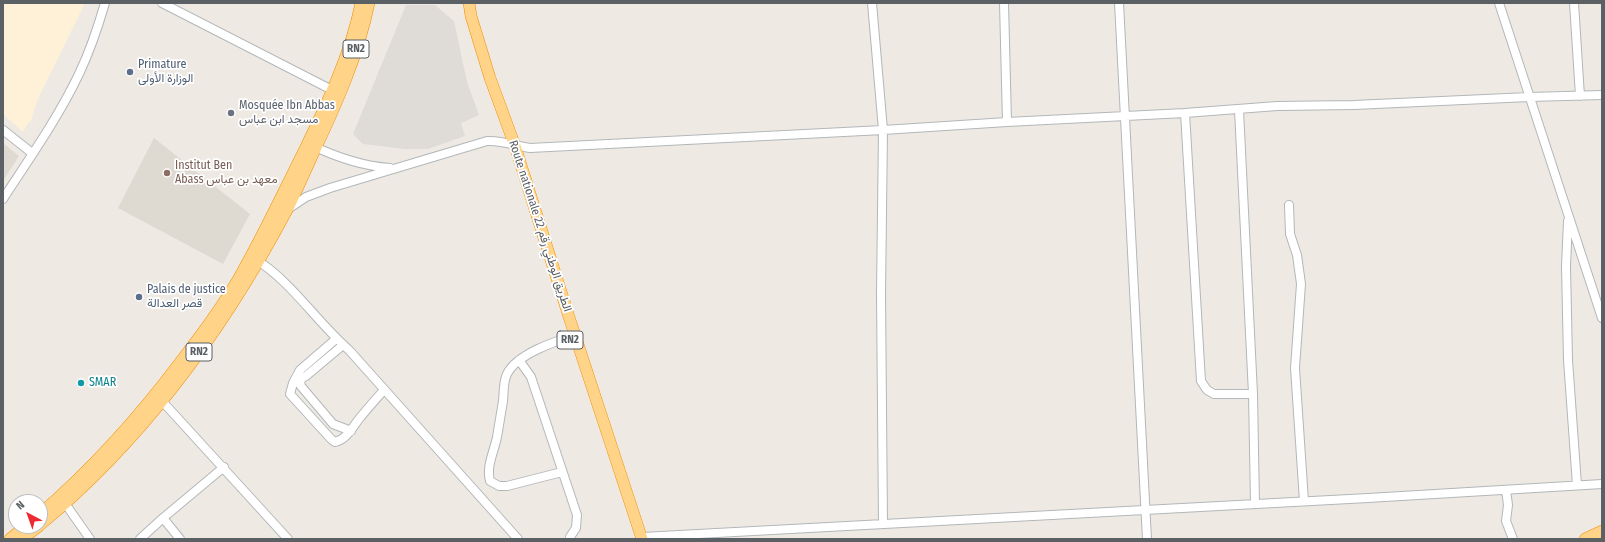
<!DOCTYPE html>
<html>
<head>
<meta charset="utf-8">
<style>
	body { margin:0 }
	#map { position:relative; width:1605px; height:542px; overflow:hidden; background:#eeeae3; font-family:"Fira Sans Condensed",sans-serif }
	canvas { display:block }
	.frame { position:absolute; inset:0; border:4px solid #5b6064; pointer-events:none }
	.north { position:absolute; left:8px; top:494px; width:40px; height:40px; box-sizing:border-box; background:#fff; border:1px solid #bdbfc1; border-radius:50%; rotate:319deg; font-size:11px; font-weight:700; line-height:16px; text-align:center; color:#5b6064 }
	.north::after { content:''; display:block; margin:auto; width:14px; height:18px; background:#ed2a30; clip-path:polygon(50% 0,100% 100%,50% 72%,0 100%) }
</style>
</head>
<body>
<div id="map">
<canvas width="1605" height="542"></canvas>
<div class="frame"></div>
<div class="north">N</div>
</div>
<script>
const context = document.querySelector('canvas').getContext('2d');
context.lineJoin = 'round';
function paint(path, color) { context.fillStyle = color; context.fill(path, 'evenodd'); }
function stroke(path, color, width, dash) { context.strokeStyle = color; context.lineWidth = width; context.lineCap = dash ? 'butt' : 'round'; context.setLineDash(dash || []); context.stroke(path); }
function label(font, color, halo, rows, align = 'center') {
  context.font = font + ' "Fira Sans Condensed",Vazirmatn,sans-serif'; context.lineWidth = 3.5; context.setLineDash([]); context.textBaseline = 'middle'; context.strokeStyle = halo; context.fillStyle = color; for (const [text, x, y, turn = 0] of rows) {
    context.save(); context.translate(x, y); context.rotate((+turn || 0) * Math.PI / 180); context.textAlign = isNaN(turn) ? turn : align; if (halo) context.strokeText(text, 0, 0); context.fillText(text, 0, 0); context.restore();
  }
}
const commercial = new Path2D(`
	M 3,3 L 85,3 L 37,101 L 31,121 L 28,123 L 23,132 L 3,114 Z`);
const industrial = new Path2D(`
	M 406,5 L 435,5 L 454,21 L 467,82 L 479,115 L 461,123 L 465,136 L 428,149 L 404,149 L 363,144 L 353,134 Z`);
const education = new Path2D(`
	M 154,138 L 250,214 L 223,264 L 118,208 Z
	M 3,143 L 19,156 L 3,181 Z`);
const minor = new Path2D(`
	M 162,3 L 336,92
	M 872,3 L 883,130 L 881,294 L 883,524
	M 1004,3 L 1007,122
	M 1119,3 L 1147,539
	M 1499,3 L 1602,318
	M 1574,3 L 1580,96
	M 1239,110 L 1253,394 L 1255,504
	M 1185,113 L 1201,381 L 1207,390 L 1214,394 L 1253,394
	M 3,130 L 32,153
	M 311,145 C 336,157 362,166 390,168
	M 3,199 C 29,159 58,118 79,74 C 90,51 98,27 105,3
	M 1289,205 L 1290,234 L 1297,255 L 1301,284 L 1295,368 L 1304,501
	M 288,209 L 306,197 L 330,188 L 487,141 C 503,140 515,146 530,148 L 883,130 L 1007,122 L 1185,113 L 1277,106 L 1354,105 L 1529,97 L 1602,95
	M 1568,221 L 1566,266 L 1568,360 L 1577,485
	M 255,259 C 291,281 316,321 349,350 L 518,539
	M 336,339 L 300,370 L 293,383 L 290,394 L 331,439 L 335,442 C 347,439 352,428 359,419 C 367,409 376,399 384,390
	M 519,360 L 531,377 L 577,515 L 576,528 L 570,537
	M 301,379 L 300,385 L 333,424 L 351,431
	M 297,380 L 306,376 L 343,345
	M 162,401 L 288,539
	M 562,472 L 507,486 L 499,486 L 490,481 C 486,466 494,452 497,437 C 499,425 501,413 503,401 C 504,392 503,382 507,374 C 517,354 555,341 575,336
	M 1506,490 L 1508,505 L 1506,521 L 1513,539
	M 62,499 L 90,539
	M 163,518 L 180,539
	M 642,537 L 1368,498 L 1602,484
	M 140,539 L 163,518 L 224,467`);
const highway = new Path2D(`
	M 469,3 L 471,16 L 490,78 L 515,146 L 569,317 L 642,539
	M 40,514 C 93,468 139,417 181,361 C 202,334 222,307 239,278 C 261,239 281,198 301,157 C 325,108 350,57 361,3
	M 40,525 C 144,439 224,329 287,210 C 296,192 304,174 312,156 C 335,107 358,57 369,3
	M 10,539 L 26,526
	M 22,539 L 39,526
	M 1585,539 L 1602,531`);
const markers = [
	[130,72,4,"#5c6f8a"],
	[231,113,4,"#6b7280"],
	[167,173,4,"#8d6e63"],
	[139,297,4,"#5c6f8a"],
	[81,383,4,"#0f9aa8"]
];
const shields = [
	[356,49,26],
	[570,340,26],
	[199,352,26]
];
const shieldNames = [
	["RN2",356,49],
	["RN2",570,340],
	["RN2",199,352]
];
const serviceNames = [
	["Primature",138,65],
	["الوزارة الأولى",138,79],
	["Palais de justice",147,290],
	["قصر العدالة",147,304]
];
const worshipNames = [
	["Mosquée Ibn Abbas",239,106],
	["مسجد ابن عباس",239,120]
];
const educationNames = [
	["Institut Ben",175,166],
	["Abass معهد بن عباس",175,180]
];
const streetNames = [
	["Route nationale 22 الطريق الوطني رقم",540,226,72]
];
const cultureNames = [
	["SMAR",89,383]
];
paint(commercial, '#fef1d7');
paint(industrial, '#dfdcd7');
paint(education, '#ded9d1');
stroke(minor, '#b3b7ba', 10);
stroke(highway, '#f18c00', 12);
stroke(minor, '#fff', 8);
stroke(highway, '#ffd489', 11);
for (const [x, y, r, color] of markers) { const dot = new Path2D(); dot.arc(x, y, r, 0, 2 * Math.PI); context.fillStyle = color; context.fill(dot); stroke(dot, '#fff', 1.5); }
for (const [x, y, w] of shields) { const box = new Path2D(); box.roundRect(x - w / 2, y - 9, w, 18, 3); context.fillStyle = '#fff'; context.fill(box); stroke(box, '#5b6064', 1); }
label('bold 11px', '#5b6064', null, shieldNames);
label('12px', '#4e5e75', '#fff', serviceNames, 'left');
label('12px', '#5b616d', '#fff', worshipNames, 'left');
label('12px', '#785e54', '#fff', educationNames, 'left');
label('12px', '#5b6064', '#fff', streetNames);
label('12px', '#0d838f', '#fff', cultureNames, 'left');
</script>
</body>
</html>
